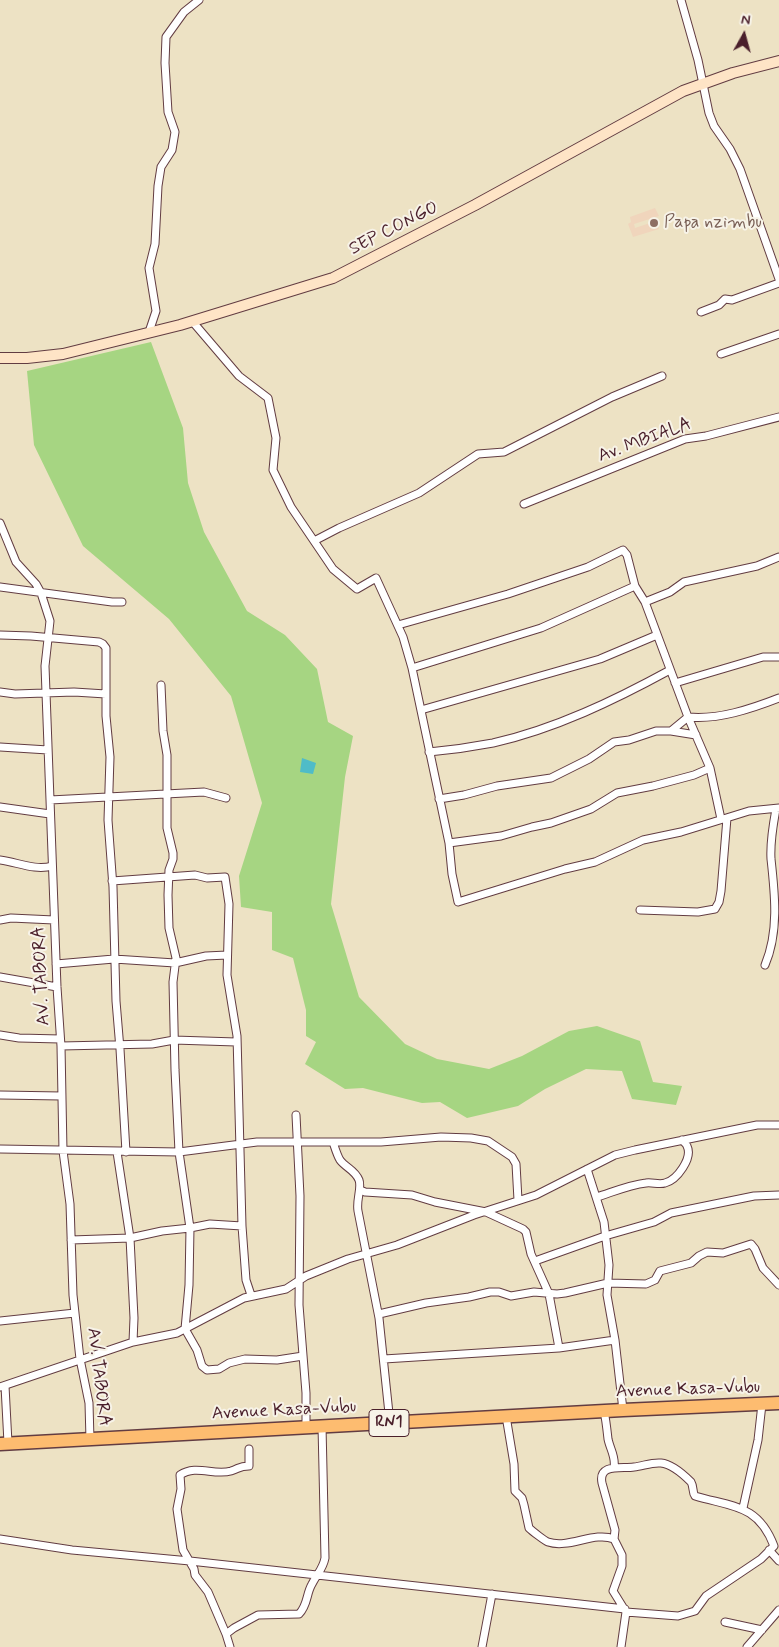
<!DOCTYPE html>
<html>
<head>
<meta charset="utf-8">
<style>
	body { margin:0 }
	#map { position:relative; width:779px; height:1647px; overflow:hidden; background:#ede2c4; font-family:Mynerve,sans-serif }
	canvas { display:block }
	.north { position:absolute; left:719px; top:10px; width:50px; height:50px; -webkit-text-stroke:4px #f7f3e8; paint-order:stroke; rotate:7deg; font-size:14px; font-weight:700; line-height:20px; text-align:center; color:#4a1f2b }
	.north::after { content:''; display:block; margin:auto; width:18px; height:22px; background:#4a1f2b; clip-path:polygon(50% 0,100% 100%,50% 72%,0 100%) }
</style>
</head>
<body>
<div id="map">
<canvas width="779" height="1647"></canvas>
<div class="north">N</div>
</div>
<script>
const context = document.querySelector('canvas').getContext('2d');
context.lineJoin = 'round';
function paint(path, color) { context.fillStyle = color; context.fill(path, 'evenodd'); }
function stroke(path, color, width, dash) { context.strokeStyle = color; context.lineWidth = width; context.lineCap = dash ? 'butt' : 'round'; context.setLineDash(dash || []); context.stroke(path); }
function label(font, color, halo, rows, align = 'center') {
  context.font = font + ' Mynerve,sans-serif'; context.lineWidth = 4; context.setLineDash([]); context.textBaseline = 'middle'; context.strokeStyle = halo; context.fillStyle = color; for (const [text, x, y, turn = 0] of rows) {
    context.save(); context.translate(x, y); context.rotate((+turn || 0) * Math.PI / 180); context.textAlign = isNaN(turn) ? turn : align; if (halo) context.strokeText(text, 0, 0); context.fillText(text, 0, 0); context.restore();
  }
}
const built = new Path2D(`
	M 655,208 L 659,216 L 634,224 L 635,228 L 656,221 L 659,229 L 633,237 L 628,224 L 631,222 L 630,217 Z`);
const green = new Path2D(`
	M 151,342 L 183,428 L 188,483 L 204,532 L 247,611 L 285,635 L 317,669 L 328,722 L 353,736 L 345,777 L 331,904 L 359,997 L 405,1044 L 437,1059 L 489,1069 L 522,1056 L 569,1031 L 597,1026 L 640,1041 L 653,1082 L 682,1086 L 676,1105 L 632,1099 L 622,1071 L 586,1069 L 545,1089 L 518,1106 L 467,1118 L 440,1102 L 422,1103 L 363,1088 L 345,1089 L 305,1064 L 316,1042 L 306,1036 L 306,1010 L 293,958 L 272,950 L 272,912 L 241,907 L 239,876 L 262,803 L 231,696 L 169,619 L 83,546 L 34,445 L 27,371 Z`);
const water = new Path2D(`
	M 302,758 L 316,763 L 313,774 L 300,772 Z`);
const street = new Path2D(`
	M 681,0 L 698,60 L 709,113 L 714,126 L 730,149 L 740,169 L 779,279
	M 701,312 L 719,305 L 725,299 L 732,300 L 779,283
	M 192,321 L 239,376 L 268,398 L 276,438 L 273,470 L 291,507 L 333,569 L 357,589 L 376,578 L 403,637 L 412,668 L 449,843 L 452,874 L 458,902 L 565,869 L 595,862 L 643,840 L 681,832 L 749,811 L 779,808
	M 149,332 L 156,311 L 149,268 L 155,244 L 158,186 L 161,167 L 172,150 L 175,132 L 168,112 L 165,63 L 166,37 L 184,12 L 199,0
	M 721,354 L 779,334
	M 524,504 L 685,439 L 706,436 L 779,417
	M 0,523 L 16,562 L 36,584 L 41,593 L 50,621 L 45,666 L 57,987 L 61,1046 L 63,1151 L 70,1204 L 73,1295 L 80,1359 L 89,1403 L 90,1440
	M 314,541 L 339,528 L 419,493 L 478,454 L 504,452 L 612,397 L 662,376
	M 0,587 L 112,602 L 122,602
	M 645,602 L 670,592 L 684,582 L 757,566 L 779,557
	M 398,625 L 508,594 L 588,567 L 623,550 L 627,555 L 635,586 L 645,602 L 688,717 L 710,768 L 721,819
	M 0,635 L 31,636 L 99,642 L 103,644 L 106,648 L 106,716 L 110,757 L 108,820 L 113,887 L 116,1001 L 120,1049 L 126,1152
	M 412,668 L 541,628 L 635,586
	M 675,683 L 763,657 L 779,657
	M 161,685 L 163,731 L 167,755 L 167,828 L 173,853 L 173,859 L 169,870 L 168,895 L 169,928 L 176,958 L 173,982 L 175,1070 L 179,1152 L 190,1228 L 189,1285 L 185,1329 L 197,1350 L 202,1366 L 207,1370 L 219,1369 L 229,1363 L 245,1359 L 277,1360 L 303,1356
	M 0,692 L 15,694 L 74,692 L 106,694
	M 421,710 L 600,659 L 657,635
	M 671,731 L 696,735
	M 0,747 L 48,750
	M 429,752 C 451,750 472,747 493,743 C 555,729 615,700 670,670
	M 439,799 L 464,795 L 497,786 L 551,778 L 589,759 L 614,742 L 629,740 L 656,731 L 671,731 L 688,717 C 718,720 751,709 779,698
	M 50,800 L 204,792 L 226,798
	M 0,807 L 50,814
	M 449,843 L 501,836 L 532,827 L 551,823 L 591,809 L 617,793 L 653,786 L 694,775 L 710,768
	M 0,860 C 17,862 35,871 52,866
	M 112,881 L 195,875 L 207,878 L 225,877 L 229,904 L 227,975 L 237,1036 L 242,1226 L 246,1280 L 251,1295
	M 640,910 L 698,912 L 715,909 L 719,902 L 721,891 L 727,818
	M 0,920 L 11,918 L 54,920
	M 56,964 L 114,959 L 175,963 L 206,956 L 227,955
	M 765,965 C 779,932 775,895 771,859 C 770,842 773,825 776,809
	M 0,977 L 57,987
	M 0,1035 L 19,1038 L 60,1039
	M 61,1046 L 152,1044 L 174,1040 L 236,1042
	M 0,1095 L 61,1096
	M 296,1115 L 300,1196 L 299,1305 L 306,1393 L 306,1427
	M 333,1142 C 335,1148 337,1155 340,1160 C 346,1168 355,1170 359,1180 C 362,1188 356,1200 358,1211 L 379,1318 L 390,1423
	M 0,1149 L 179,1152 L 257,1142 L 381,1142 L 441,1137 L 471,1138 L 488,1141 L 512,1157 L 516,1164 L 518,1200
	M 117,1152 L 130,1238 L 134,1318 L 133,1342
	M 587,1169 L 604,1222 L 609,1265 L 607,1295 L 615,1340 L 623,1410
	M 360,1190 L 365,1192 L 412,1195 L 435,1202 L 486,1212 L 523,1229 L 526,1232 L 531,1254 L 549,1294 L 559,1348
	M 597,1197 C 613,1192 629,1185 646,1183 C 652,1182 659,1185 665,1183 C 677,1180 693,1158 687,1146 C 687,1145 683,1141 682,1140
	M 71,1240 L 130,1238 L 162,1231 L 190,1228 L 210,1224 L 242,1226
	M 535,1261 L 605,1236 L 654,1222 L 671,1213 L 754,1196 L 779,1195
	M 379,1314 L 426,1303 L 469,1297 L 490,1292 L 499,1292 L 511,1296 L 534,1292 L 557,1294 L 565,1293 L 608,1283 L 646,1284 L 655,1280 L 660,1271 L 691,1263 L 699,1256 L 707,1252 L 723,1253 L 751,1244 L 755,1249 L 763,1268 L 779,1285
	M 0,1321 L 75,1313
	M 384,1359 L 559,1348 L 615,1340
	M 5,1386 L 8,1443
	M 0,1387 L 133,1342 L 177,1333 L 244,1298 L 286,1289 L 306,1276 L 348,1259 L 397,1245 L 474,1215 L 536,1195 L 615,1155 L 635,1150 L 757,1125 L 779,1125
	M 604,1411 C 606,1420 607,1430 608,1439 C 610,1449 616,1457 614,1467
	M 506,1416 L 514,1464 L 515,1491 L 522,1498 L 524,1505 L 529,1528 C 532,1531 545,1541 548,1542 C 569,1549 594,1531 614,1539
	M 743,1508 L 758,1440 L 762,1404
	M 0,1539 L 72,1550 L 190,1561 L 625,1609
	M 769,1550 L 779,1561
	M 725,1622 L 762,1630
	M 226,1634 L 234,1628 L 258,1615 L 299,1614 C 308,1605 306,1594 312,1584 C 317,1574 323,1569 325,1558 L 322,1426
	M 230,1647 L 226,1634 L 208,1592 L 195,1575 L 194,1569 L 183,1550 L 177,1509 L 181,1489 L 180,1475 C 196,1464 214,1476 231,1471 C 240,1468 239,1466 249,1466 L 249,1449
	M 482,1647 L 492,1594
	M 621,1647 L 626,1612 L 613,1591 L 622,1566 L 622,1555 L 614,1539 L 615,1530 L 602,1483 C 598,1463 622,1469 634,1467 C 643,1466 652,1462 661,1463 C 672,1464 684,1475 691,1482 C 694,1487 692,1492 695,1496 C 732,1507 758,1504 774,1546 L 761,1559 L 706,1596 L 695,1611 L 678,1616 L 626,1612
	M 747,1647 L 779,1610`);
const secondary = new Path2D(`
	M 0,358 L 27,358 L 63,354 L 180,325 L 333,278 L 475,205 L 683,91 L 733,73 L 779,61`);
const highway = new Path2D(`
	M 0,1444 L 623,1410 L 779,1403`);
const markers = [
	[654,223,5,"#8d6e63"]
];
const shields = [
	[389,1423,40]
];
const shieldNames = [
	["RN1",389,1423]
];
const educationNames = [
	["Papa nzimbu",664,223]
];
const streetNames = [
	["SEP CONGO",394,229,-27],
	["Av. MBIALA",645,441,-20],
	["AV. TABORA",42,976,-93],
	["AV. TABORA",98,1377,83],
	["Avenue Kasa-Vubu",688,1390,-2],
	["Avenue Kasa-Vubu",284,1411,-3]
];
paint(built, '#f0d5bc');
paint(green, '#a6d582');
paint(water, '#4fbcc8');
stroke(street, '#623c42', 9);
stroke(secondary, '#623c42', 12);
stroke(highway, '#623c42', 15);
stroke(street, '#fff', 7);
stroke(secondary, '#fee4c6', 10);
stroke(highway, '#fdbc70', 12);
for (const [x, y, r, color] of markers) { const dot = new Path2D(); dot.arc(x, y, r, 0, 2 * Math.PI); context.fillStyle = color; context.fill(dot); stroke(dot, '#f7f3e8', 2); }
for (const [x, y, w] of shields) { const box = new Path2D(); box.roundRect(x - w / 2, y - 13.5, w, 27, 4); context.fillStyle = '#f7f3e8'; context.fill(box); stroke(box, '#4a1f2b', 1); }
label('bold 16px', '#4a1f2b', null, shieldNames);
label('18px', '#785e54', '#f7f3e8', educationNames, 'left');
label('18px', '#4a1f2b', '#f7f3e8', streetNames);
</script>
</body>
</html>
